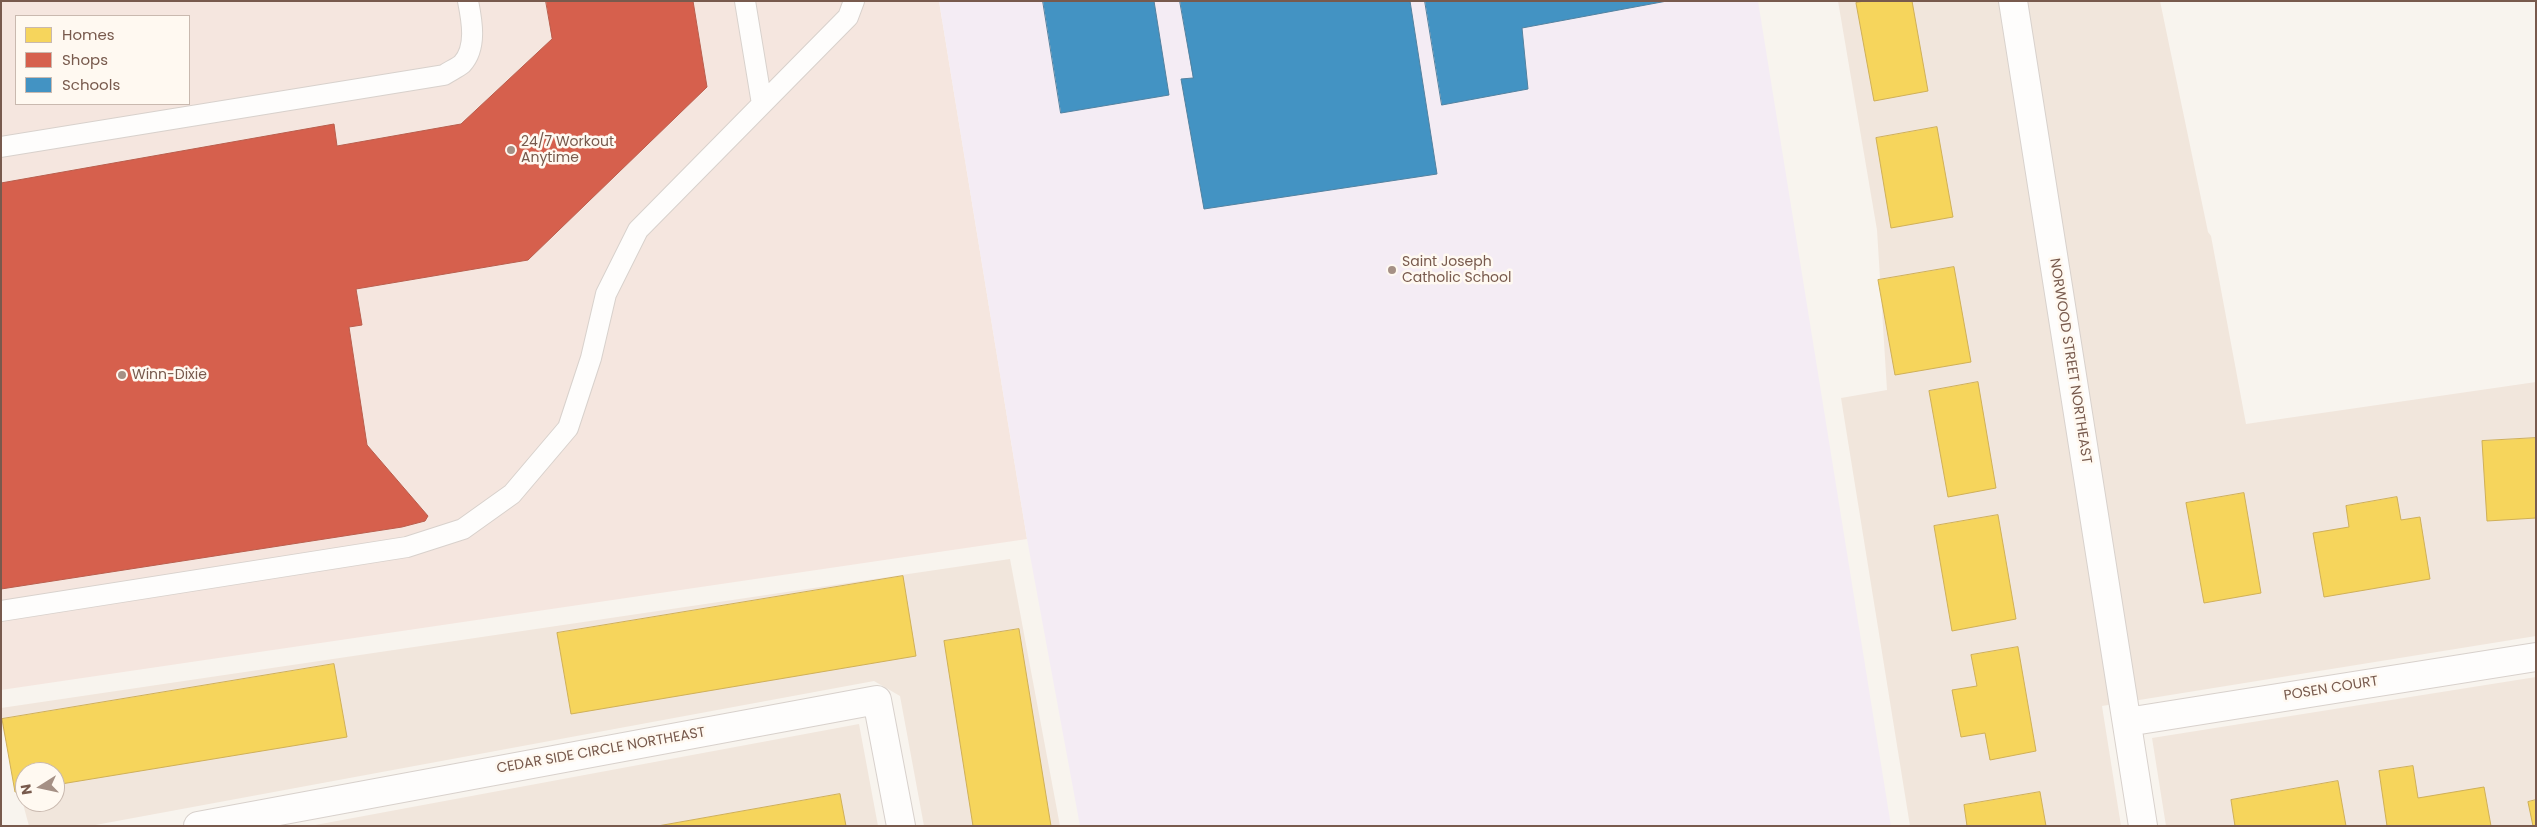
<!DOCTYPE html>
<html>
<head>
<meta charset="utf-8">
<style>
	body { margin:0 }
	#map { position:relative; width:2537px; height:827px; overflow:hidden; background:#f8f4ee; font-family:Poppins,sans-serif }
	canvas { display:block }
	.frame { position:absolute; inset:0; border:2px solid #785a4d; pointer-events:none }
	.legend { position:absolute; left:15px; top:15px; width:175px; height:90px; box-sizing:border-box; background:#fff9f1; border:1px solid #c9b9af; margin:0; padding:6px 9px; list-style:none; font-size:15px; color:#785a4d }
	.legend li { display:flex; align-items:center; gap:10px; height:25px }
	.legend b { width:25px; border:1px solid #c9b9af }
	.north { position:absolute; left:15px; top:762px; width:50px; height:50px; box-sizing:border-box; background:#fff9f1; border:1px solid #c9b9af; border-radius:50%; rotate:260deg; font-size:14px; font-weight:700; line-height:20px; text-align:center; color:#785a4d }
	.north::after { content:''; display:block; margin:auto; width:18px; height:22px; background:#a59085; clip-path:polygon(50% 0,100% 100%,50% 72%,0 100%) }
</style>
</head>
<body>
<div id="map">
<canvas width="2537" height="827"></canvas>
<div class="frame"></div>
<ul class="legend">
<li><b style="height:14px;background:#f6d55c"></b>Homes</li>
<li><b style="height:14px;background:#d6604d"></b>Shops</li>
<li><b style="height:14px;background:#4393c3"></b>Schools</li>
</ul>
<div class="north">N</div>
</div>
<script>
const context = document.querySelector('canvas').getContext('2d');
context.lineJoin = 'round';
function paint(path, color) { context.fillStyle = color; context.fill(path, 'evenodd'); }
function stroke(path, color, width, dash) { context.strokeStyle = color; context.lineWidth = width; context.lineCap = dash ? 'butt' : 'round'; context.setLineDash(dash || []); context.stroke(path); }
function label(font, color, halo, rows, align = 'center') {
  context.font = font + ' Poppins,sans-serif'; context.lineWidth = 5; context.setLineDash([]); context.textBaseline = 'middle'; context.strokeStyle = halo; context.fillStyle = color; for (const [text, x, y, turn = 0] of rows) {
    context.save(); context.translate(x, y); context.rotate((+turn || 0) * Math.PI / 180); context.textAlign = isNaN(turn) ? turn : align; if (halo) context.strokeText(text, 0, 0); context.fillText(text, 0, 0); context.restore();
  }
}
const residential = new Path2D(`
	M 1838,1 L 2160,1 L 2208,232 L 2211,236 L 2246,424 L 2536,382 L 2536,636 L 2102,706 L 2121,826 L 1910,826 L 1841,398 L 1887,390 L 1877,230 Z
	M 1010,559 L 1060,826 L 924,826 L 900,696 L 874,681 L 90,826 L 29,826 L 1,723 L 1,708 ZM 25,772 L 55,772 L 55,802 L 25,802 Z
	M 2536,677 L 2536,826 L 2166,826 L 2152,738 Z
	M 859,724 L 878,826 L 310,826 Z`);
const commercial = new Path2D(`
	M 1,1 L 939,1 L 1027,539 L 1,690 ZM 16,16 L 189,16 L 189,104 L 16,104 Z`);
const education = new Path2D(`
	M 939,1 L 1758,1 L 1891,826 L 1080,826 L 1027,539 Z`);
const homes = new Path2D(`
	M 1864,1 L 1912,1 L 1928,91 L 1874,101 L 1856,3 Z
	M 1937,127 L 1953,217 L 1891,228 L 1876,138 Z
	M 1954,267 L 1971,362 L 1895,375 L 1878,280 Z
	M 1978,382 L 1996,488 L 1948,497 L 1929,391 Z
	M 2536,438 L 2536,518 L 2487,521 L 2482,441 Z
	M 2244,493 L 2261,593 L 2204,603 L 2186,503 Z
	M 2397,497 L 2401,520 L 2420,517 L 2430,579 L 2324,597 L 2313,533 L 2349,527 L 2346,506 Z
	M 1998,515 L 2016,619 L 1952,631 L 1934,526 Z
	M 903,576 L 916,656 L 571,714 L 557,633 Z
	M 1019,629 L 1051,826 L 973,826 L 944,641 Z
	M 2018,647 L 2036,751 L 1990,760 L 1985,733 L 1961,737 L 1952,690 L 1977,686 L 1971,655 Z
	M 334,664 L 347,737 L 55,785 L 55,772 L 25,772 L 25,790 L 15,792 L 2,719 Z
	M 2413,766 L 2418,798 L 2484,787 L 2491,826 L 2387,826 L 2379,771 Z
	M 2338,781 L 2346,826 L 2235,826 L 2231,800 Z
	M 2040,792 L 2046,826 L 1967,826 L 1964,805 Z
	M 840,794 L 846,826 L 658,826 Z
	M 2536,800 L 2536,826 L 2533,826 L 2528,802 Z`);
const shops = new Path2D(`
	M 546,1 L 693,1 L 707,87 L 528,260 L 356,289 L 362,325 L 349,327 L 367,445 L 428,516 L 425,521 L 402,527 L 1,589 L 1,183 L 334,124 L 337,146 L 461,124 L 552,39 Z`);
const schools = new Path2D(`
	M 1043,1 L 1154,1 L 1169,95 L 1061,113 Z
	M 1180,1 L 1410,1 L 1437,174 L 1204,209 L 1181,79 L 1193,78 Z
	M 1425,1 L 1667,1 L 1522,28 L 1528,89 L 1442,105 Z`);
const service = new Path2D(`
	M 745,1 L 762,104
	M 1,147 L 444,75 C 450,71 457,68 462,64 C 477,48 472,21 468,1
	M 1,611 L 407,547 L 463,529 L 512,494 L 568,428 L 591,358 L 606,294 L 638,230 L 848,17 L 854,1`);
const minor = new Path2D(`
	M 2013,1 L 2143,826
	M 2127,722 L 2536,657
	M 198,826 L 877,700 L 901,826`);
const markers = [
	[511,150,5,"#a59085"],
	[1392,270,5,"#a59085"],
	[122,375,5,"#a59085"]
];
const poiNames = [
	["24/7 Workout",521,142],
	["Anytime",521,158],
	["Saint Joseph",1402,262],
	["Catholic School",1402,278],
	["Winn-Dixie",132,375]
];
const streetNames = [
	["NORWOOD STREET NORTHEAST",2070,361,81],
	["POSEN COURT",2331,689,-9],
	["CEDAR SIDE CIRCLE NORTHEAST",601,751,-10]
];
paint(residential, '#f1e6dc');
paint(commercial, '#f5e6df');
paint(education, '#f4ecf4');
paint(homes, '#f6d55c');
stroke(homes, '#d0b058', 1);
paint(shops, '#d6604d');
stroke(shops, '#ba5e4d', 1);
paint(schools, '#4393c3');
stroke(schools, '#5382a0', 1);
stroke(service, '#d8d1cc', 22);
stroke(minor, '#d8d1cc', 30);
stroke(service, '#fefdfc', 20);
stroke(minor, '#fefdfc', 28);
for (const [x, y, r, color] of markers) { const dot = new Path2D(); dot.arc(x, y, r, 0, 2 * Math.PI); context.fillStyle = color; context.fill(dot); stroke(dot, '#fff9f1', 2); }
label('14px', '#785a4d', '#fff9f1', poiNames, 'left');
label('14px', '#785a4d', '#fff9f1', streetNames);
</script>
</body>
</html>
